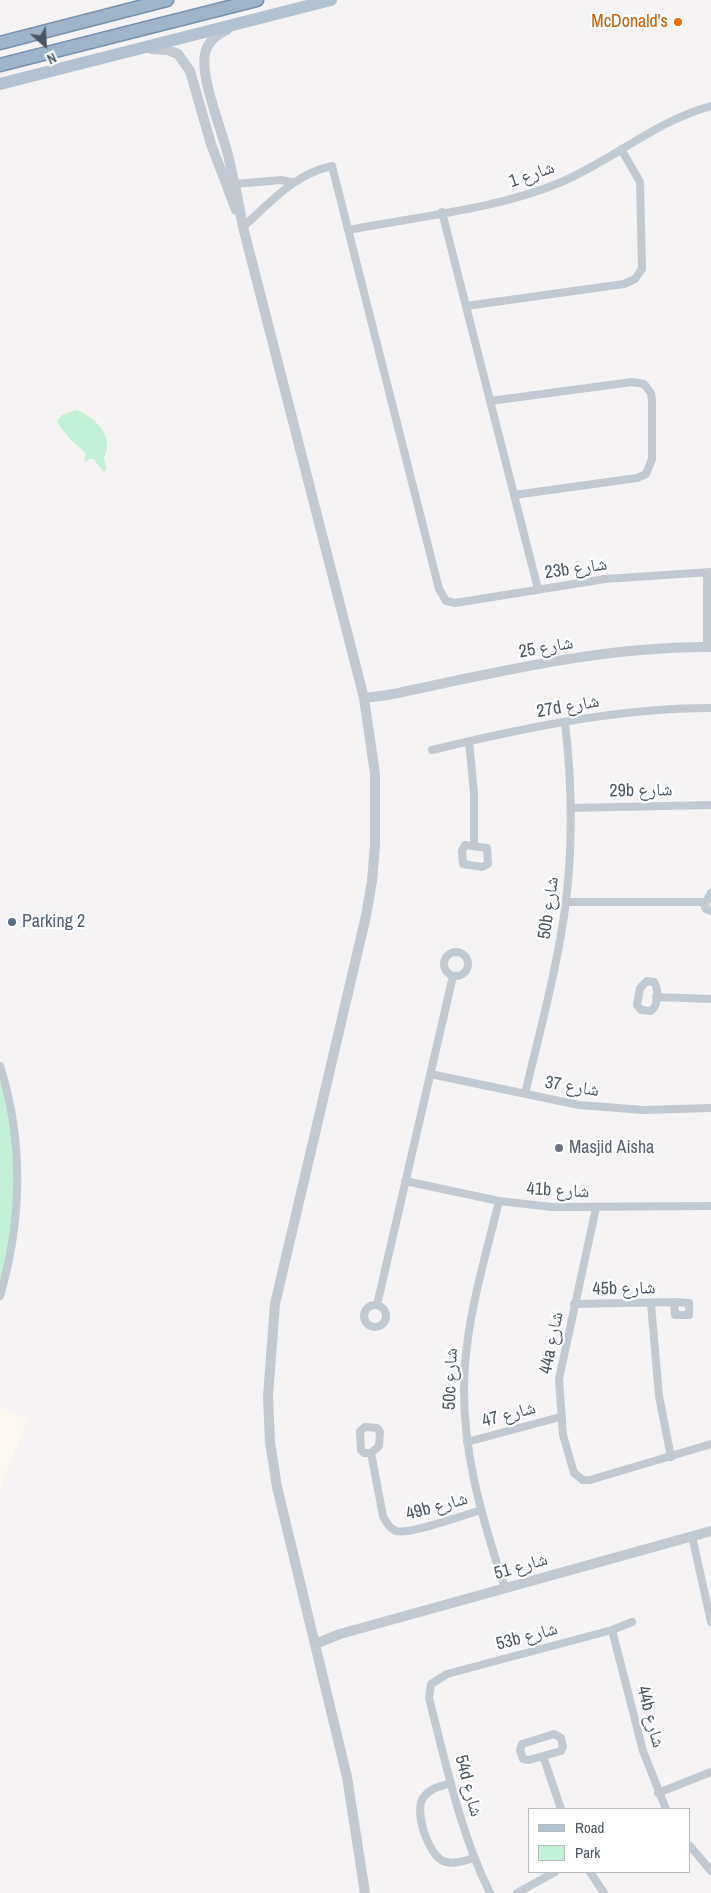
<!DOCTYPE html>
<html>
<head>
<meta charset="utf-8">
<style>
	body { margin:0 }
	#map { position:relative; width:711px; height:1893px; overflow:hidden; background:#f5f3f3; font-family:"Archivo Narrow",sans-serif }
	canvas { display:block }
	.legend { position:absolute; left:528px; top:1808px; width:162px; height:65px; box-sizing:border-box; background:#fff; border:1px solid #b7bbc0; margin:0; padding:6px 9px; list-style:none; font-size:15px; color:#4a5661 }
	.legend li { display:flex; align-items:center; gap:10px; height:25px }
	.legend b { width:25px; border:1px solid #b7bbc0 }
	.north { position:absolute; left:20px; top:20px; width:50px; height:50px; -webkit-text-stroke:4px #fff; paint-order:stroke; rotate:154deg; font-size:14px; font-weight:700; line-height:20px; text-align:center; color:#4a5661 }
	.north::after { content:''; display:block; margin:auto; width:18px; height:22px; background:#4a5661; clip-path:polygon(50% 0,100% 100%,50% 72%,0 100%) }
</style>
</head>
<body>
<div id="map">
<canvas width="711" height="1893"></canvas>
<ul class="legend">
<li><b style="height:6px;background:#b3c2d1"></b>Road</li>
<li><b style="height:14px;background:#c3f1d5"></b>Park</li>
</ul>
<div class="north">N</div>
</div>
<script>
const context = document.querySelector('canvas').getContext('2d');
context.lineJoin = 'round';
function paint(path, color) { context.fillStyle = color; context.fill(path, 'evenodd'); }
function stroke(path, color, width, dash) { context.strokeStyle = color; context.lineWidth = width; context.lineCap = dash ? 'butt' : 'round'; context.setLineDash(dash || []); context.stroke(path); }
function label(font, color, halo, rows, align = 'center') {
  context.font = font + ' "Archivo Narrow","Noto Naskh Arabic",sans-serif'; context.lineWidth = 4.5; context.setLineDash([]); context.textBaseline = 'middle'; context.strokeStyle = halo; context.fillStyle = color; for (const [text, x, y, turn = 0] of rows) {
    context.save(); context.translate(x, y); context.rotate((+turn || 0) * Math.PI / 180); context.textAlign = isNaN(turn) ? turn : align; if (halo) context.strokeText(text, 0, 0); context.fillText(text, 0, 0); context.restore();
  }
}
const commercial = new Path2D(`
	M 0,1407 L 28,1419 L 0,1488 Z`);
const green = new Path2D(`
	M 76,410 C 91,415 109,430 107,448 C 107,452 104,455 104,459 C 105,464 107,466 106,471 L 103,471 L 93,459 L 89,459 L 84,463 L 86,454 C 75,443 64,435 57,421 L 62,415 Z
	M 0,1078 L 7,1105 L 15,1161 L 10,1250 L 0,1283 Z`);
const minor = new Path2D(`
	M 235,184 L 281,180 L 292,182
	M 442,212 L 538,589
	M 243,227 C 271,202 294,174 332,166 L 439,589 L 446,601 L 455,603 L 605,579 L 711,572
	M 348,230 C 415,217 497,209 559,183 C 612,161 655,121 711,106
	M 466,306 L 624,284 L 635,279 L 642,269 L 640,182 L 621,149
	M 490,401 L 632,382 L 644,384 L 651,393 L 652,400 L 652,459 L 646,474 L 637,478 L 514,495
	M 707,647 L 707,572
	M 469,741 L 474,793 L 474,845
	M 432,750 C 523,728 617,708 711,708
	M 571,808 L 711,805
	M 465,845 L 487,848 L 488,864 L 482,867 L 463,864 L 462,851 Z
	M 711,893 L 704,905 L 706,909 L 711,911
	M 566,902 L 704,902
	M444 964a12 12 0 1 1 24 0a12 12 0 1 1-24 0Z
	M 647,981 L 654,982 C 659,989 658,1006 651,1011 L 641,1010 L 637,1005 L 640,988 Z
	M 656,997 L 711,999
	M 0,1066 C 24,1141 22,1221 0,1296
	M 430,1074 L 579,1105 L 644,1110 L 711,1108
	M 525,1094 C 540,1030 558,966 566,901 C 573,842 572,782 565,723
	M 405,1181 L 499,1201 L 552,1207 L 711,1206
	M 499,1201 C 486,1255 469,1310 465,1365 C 459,1442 481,1516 505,1588
	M 596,1208 L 559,1379 L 563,1435 L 574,1473 L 583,1480 L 590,1480 L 711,1444
	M 674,1302 L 689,1303 L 689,1315 L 675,1315 Z
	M 574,1304 L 674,1302
	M 651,1304 L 659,1396 L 671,1457
	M 377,1305 L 453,976
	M364 1316a11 11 0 1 1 22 0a11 11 0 1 1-22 0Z
	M 365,1427 L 377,1428 L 380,1432 L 379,1446 L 371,1453 L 364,1453 L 361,1450 L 360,1431 Z
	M 467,1442 L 560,1417
	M 371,1453 L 383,1516 C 386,1522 389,1528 396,1531 C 408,1535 465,1515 481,1510
	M 692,1536 L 711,1622
	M 612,1630 L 643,1751 L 666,1809
	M 554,1734 L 561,1738 L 563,1747 L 561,1751 L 529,1760 L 523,1759 L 520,1750 L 522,1744 Z
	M 543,1756 L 561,1809
	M 451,1783 C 441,1786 430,1788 423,1798 C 414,1812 428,1854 443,1861 C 453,1865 464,1861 474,1858
	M 658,1793 L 711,1772
	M 690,1846 L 711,1871
	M 590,1872 L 604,1893
	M 490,1893 C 460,1832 446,1764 429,1698 L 431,1684 L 447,1674 L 612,1630 L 632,1622
	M 517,1893 L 555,1872`);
const tertiary = new Path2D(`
	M 227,30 C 216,35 207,42 205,54 C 200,77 222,131 228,155 C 234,179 239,203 243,227 L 364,698 L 375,774 L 375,845 L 372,881 L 366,916 L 275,1304 L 268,1396 L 270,1442 L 277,1487 L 347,1777 L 365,1893
	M 151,49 L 168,50 L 178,54 L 190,71 L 211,144 L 236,210
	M 364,698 L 388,695 C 494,673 602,646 711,647
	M 315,1644 L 340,1634 L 711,1531`);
const primary = new Path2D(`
	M 0,84 L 331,0`);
const trunk = new Path2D(`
	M 0,43 L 167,0
	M 0,65 L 257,0`);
const markers = [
	[678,22,5,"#e8710a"],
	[12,922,5,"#5c6f8a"],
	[559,1148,5,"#6b7280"]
];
const foodNames = [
	["McDonald's",668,22]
];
const streetNames = [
	["شارع 1",532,175,-19],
	["23b شارع",576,569,-8],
	["شارع 25",546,648,-10],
	["27d شارع",568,707,-10],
	["29b شارع",641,791,-1],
	["50b شارع",549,908,-82],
	["شارع 37",572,1087,9],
	["41b شارع",558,1191,3],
	["45b شارع",624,1289,-1],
	["44a شارع",552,1343,-79],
	["50c شارع",451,1379,-88],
	["شارع 47",509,1415,-15],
	["49b شارع",437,1507,-15],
	["شارع 51",521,1567,-16],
	["53b شارع",527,1637,-15],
	["44b شارع",650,1717,75],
	["54d شارع",468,1786,75]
];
const serviceNames = [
	["Parking 2",22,922]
];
const worshipNames = [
	["Masjid Aisha",569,1148]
];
paint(commercial, '#fdf9ef');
paint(green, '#c3f1d5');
stroke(trunk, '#7690ad', 15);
stroke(minor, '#c1cad2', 8);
stroke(tertiary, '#c1cad2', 10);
stroke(primary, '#b3c2d1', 12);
stroke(trunk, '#9fb4c9', 12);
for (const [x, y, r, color] of markers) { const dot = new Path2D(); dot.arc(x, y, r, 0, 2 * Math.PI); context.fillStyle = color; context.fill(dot); stroke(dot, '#fff', 2); }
label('18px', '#c56008', '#fff', foodNames, 'right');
label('18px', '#4a5661', '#fff', streetNames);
label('18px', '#4e5e75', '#fff', serviceNames, 'left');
label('18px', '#5b616d', '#fff', worshipNames, 'left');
</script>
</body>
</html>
